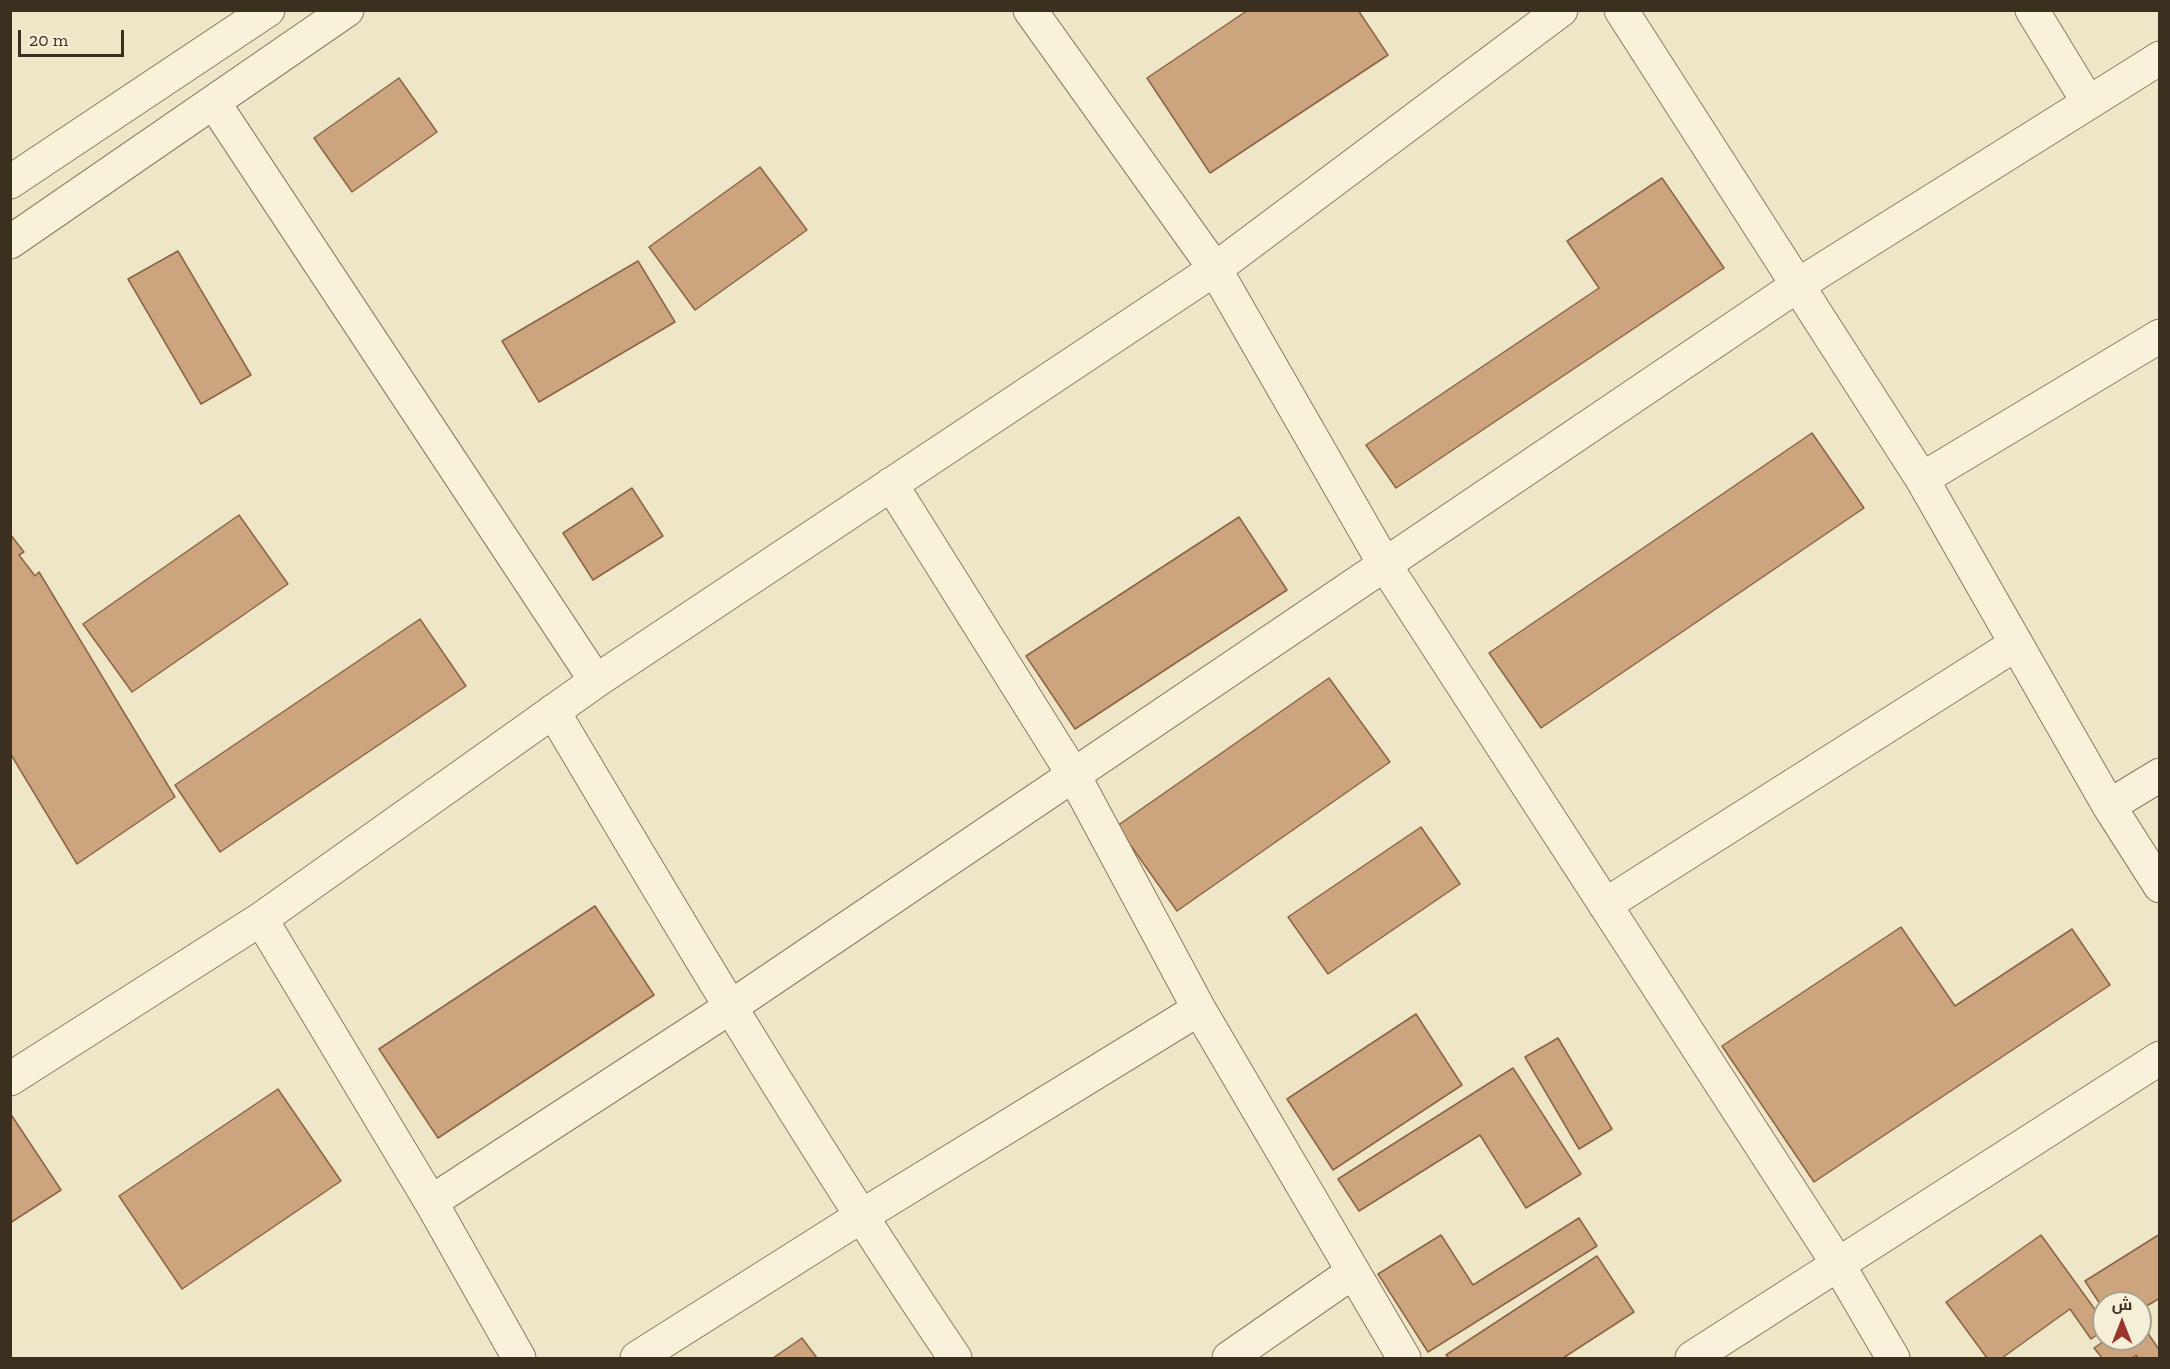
<!DOCTYPE html>
<html>
<head>
<meta charset="utf-8">
<style>
	body { margin:0 }
	#map { position:relative; width:2170px; height:1369px; overflow:hidden; background:#efe6c8; font-family:"Zilla Slab",Cairo,serif }
	canvas { display:block }
	.frame { position:absolute; inset:0; border:12px solid #3b2f20; pointer-events:none }
	.north { position:absolute; left:2092px; top:1291px; width:60px; height:60px; box-sizing:border-box; background:#f6efd8; border:2px solid #aba28e; border-radius:50%; rotate:0deg; font-size:16px; font-weight:700; line-height:24px; text-align:center; color:#3b2f20 }
	.north::after { content:''; display:block; margin:auto; width:21px; height:27px; background:#9a342d; clip-path:polygon(50% 0,100% 100%,50% 72%,0 100%) }
	.scale { position:absolute; left:18px; top:30px; width:106px; height:27px; box-sizing:border-box; border:3px solid #3b2f20; border-top:0; padding-left:8px; font-size:18px; line-height:21px; white-space:nowrap; color:#3b2f20; -webkit-text-stroke:4px #f6efd8; paint-order:stroke }
</style>
</head>
<body>
<div id="map">
<canvas width="2170" height="1369"></canvas>
<div class="frame"></div>
<div class="north">ش</div>
<div class="scale">20 m</div>
</div>
<script>
const context = document.querySelector('canvas').getContext('2d');
context.lineJoin = 'round';
function paint(path, color) { context.fillStyle = color; context.fill(path, 'evenodd'); }
function stroke(path, color, width, dash) { context.strokeStyle = color; context.lineWidth = width; context.lineCap = dash ? 'butt' : 'round'; context.setLineDash(dash || []); context.stroke(path); }
const building = new Path2D(`
	M 1248,10 L 1358,10 L 1388,55 L 1210,173 L 1147,78 Z
	M 399,78 L 437,132 L 352,192 L 314,138 Z
	M 760,167 L 807,230 L 695,310 L 649,247 Z
	M 1662,178 L 1724,268 L 1396,488 L 1366,445 L 1599,288 L 1567,241 Z
	M 178,251 L 251,375 L 201,404 L 128,279 Z
	M 638,261 L 675,322 L 539,402 L 502,341 Z
	M 1812,433 L 1864,508 L 1541,728 L 1489,653 Z
	M 632,488 L 663,536 L 593,580 L 563,533 Z
	M 239,515 L 288,584 L 132,692 L 83,624 Z
	M 1239,517 L 1287,590 L 1075,729 L 1026,656 Z
	M 10,534 L 24,552 L 19,555 L 35,576 L 39,572 L 175,797 L 77,864 L 10,753 Z
	M 420,619 L 466,686 L 220,852 L 175,785 Z
	M 1329,678 L 1390,762 L 1177,911 L 1117,826 Z
	M 1421,827 L 1460,884 L 1328,974 L 1288,917 Z
	M 595,906 L 654,995 L 438,1138 L 379,1049 Z
	M 1901,927 L 1955,1006 L 2072,929 L 2110,985 L 1814,1182 L 1722,1046 Z
	M 1416,1014 L 1462,1085 L 1333,1170 L 1287,1099 Z
	M 1558,1038 L 1612,1129 L 1579,1149 L 1525,1057 Z
	M 1513,1068 L 1581,1174 L 1526,1208 L 1480,1135 L 1359,1211 L 1338,1179 Z
	M 278,1089 L 341,1181 L 182,1289 L 119,1196 Z
	M 10,1113 L 61,1190 L 10,1223 Z
	M 1579,1218 L 1597,1246 L 1428,1352 L 1378,1274 L 1441,1235 L 1473,1285 Z
	M 2160,1234 L 2160,1298 L 2140,1310 L 2140,1303 L 2104,1303 L 2104,1310 L 2085,1281 Z
	M 2041,1235 L 2104,1322 L 2104,1330 L 2091,1339 L 2070,1309 L 2002,1358 L 1987,1358 L 1946,1302 Z
	M 1597,1256 L 1634,1312 L 1563,1358 L 1449,1358 L 1446,1355 Z
	M 2147,1332 L 2160,1351 L 2160,1358 L 2138,1358 L 2136,1355 L 2132,1358 L 2102,1358 L 2094,1348 L 2107,1339 L 2121,1339 L 2126,1346 Z
	M 802,1338 L 817,1358 L 773,1358 Z`);
const minor = new Path2D(`
	M 1030,10 L 1215,269 L 1385,565 L 1838,1264 L 1893,1358
	M 1621,10 L 1922,479 L 2109,806 L 2160,886
	M 2032,10 L 2088,102
	M 214,103 L 596,681
	M 1922,479 L 2160,336
	M 891,484 L 1073,774 L 1199,1009 L 1404,1358
	M 553,711 C 683,930 813,1148 955,1358
	M 2109,806 L 2160,775
	M 1605,905 L 2016,644
	M 261,919 L 431,1202 L 519,1358
	M 10,1079 L 261,919 L 596,681 L 1215,269 L 1561,10
	M 431,1202 L 729,1008 L 1798,285 L 2160,58
	M 637,1358 L 860,1217 L 1199,1009
	M 1229,1358 L 1353,1272
	M 1692,1358 L 2160,1058`);
const tertiary = new Path2D(`
	M 10,182 L 268,10
	M 10,242 L 347,10`);
paint(building, '#cca57e');
stroke(building, '#8a6443', 1.5);
stroke(minor, '#8b795d', 35);
stroke(tertiary, '#8b795d', 35);
stroke(minor, '#f9f2db', 33);
stroke(tertiary, '#f9f2db', 33);
</script>
</body>
</html>
